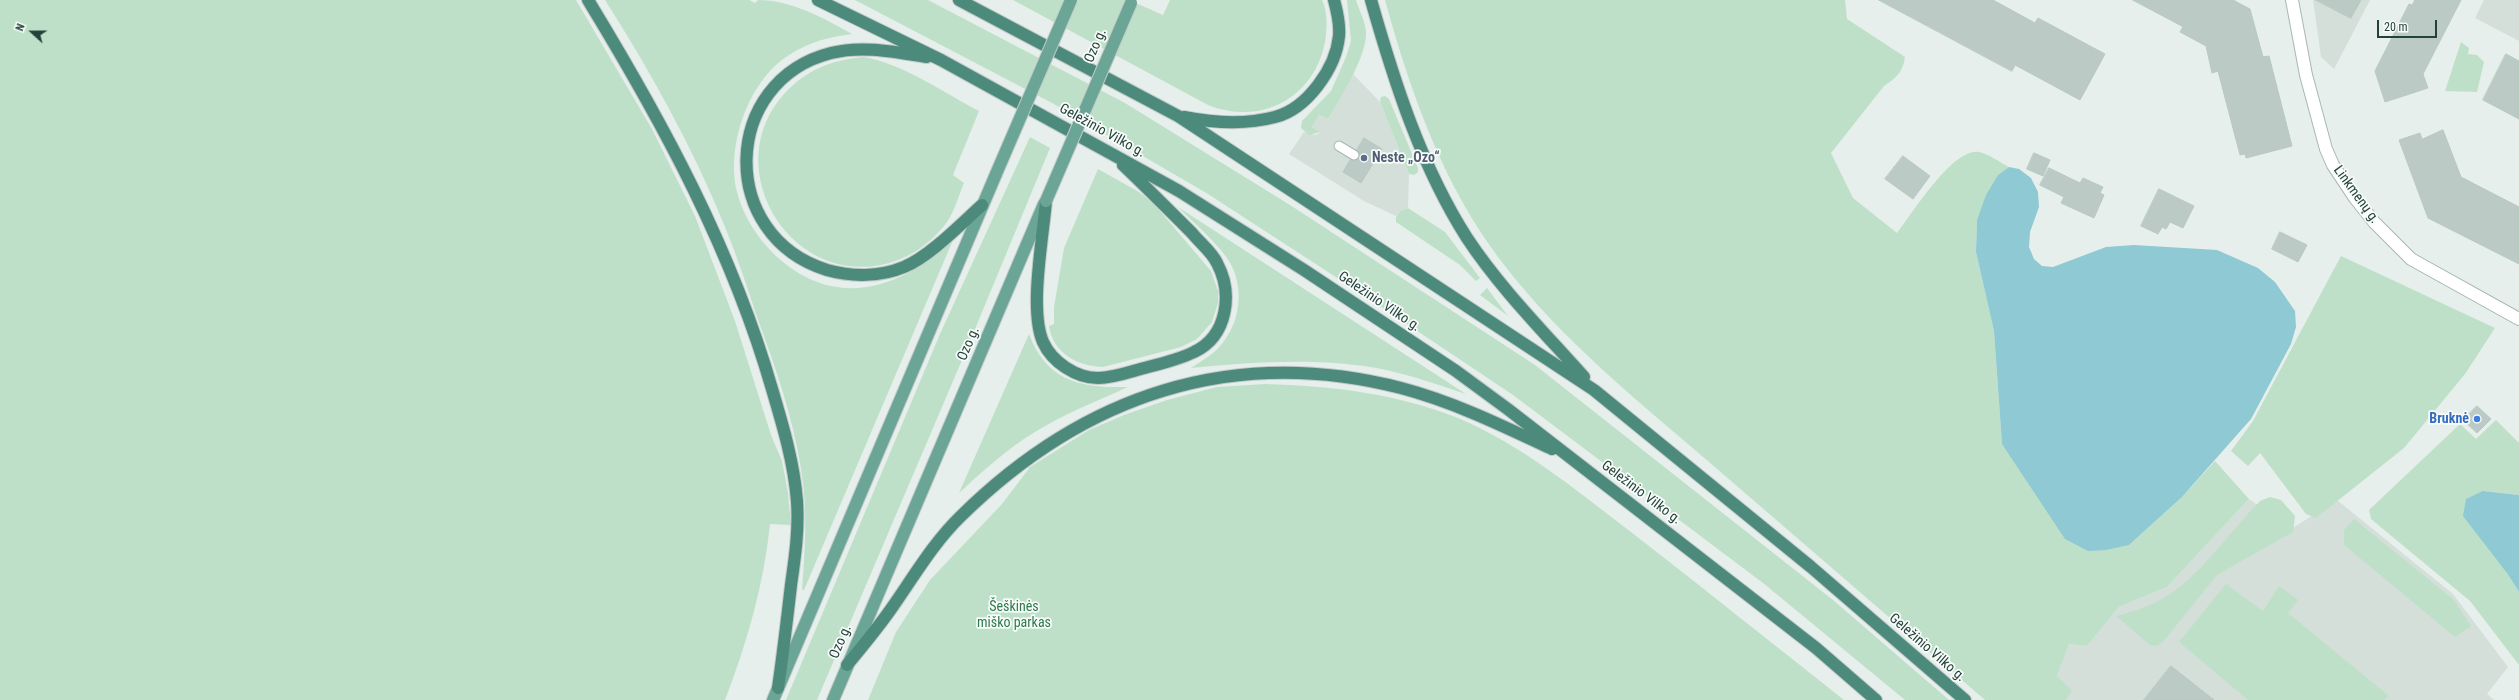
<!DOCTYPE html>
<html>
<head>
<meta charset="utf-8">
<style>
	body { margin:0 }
	#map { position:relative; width:2519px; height:700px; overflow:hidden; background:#e6efeb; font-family:"Roboto Condensed",sans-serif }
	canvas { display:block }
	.north { position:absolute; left:12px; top:12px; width:40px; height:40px; -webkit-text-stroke:3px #f7fbf9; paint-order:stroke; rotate:291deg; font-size:11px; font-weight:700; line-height:16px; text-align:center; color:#24423a }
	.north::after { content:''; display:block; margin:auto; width:14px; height:18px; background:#24423a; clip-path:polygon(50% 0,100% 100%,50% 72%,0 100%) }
	.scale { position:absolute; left:2377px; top:20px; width:60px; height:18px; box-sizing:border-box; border:2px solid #24423a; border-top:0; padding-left:5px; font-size:12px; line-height:14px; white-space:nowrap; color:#24423a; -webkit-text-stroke:3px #f7fbf9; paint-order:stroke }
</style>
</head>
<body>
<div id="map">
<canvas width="2519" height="700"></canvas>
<div class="north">N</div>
<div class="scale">20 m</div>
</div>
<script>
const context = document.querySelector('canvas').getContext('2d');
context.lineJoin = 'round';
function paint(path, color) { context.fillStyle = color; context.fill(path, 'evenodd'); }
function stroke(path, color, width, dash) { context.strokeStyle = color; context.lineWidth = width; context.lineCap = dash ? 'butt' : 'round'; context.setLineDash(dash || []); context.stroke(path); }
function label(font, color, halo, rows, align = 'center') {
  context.font = font + ' "Roboto Condensed",sans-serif'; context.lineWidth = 3.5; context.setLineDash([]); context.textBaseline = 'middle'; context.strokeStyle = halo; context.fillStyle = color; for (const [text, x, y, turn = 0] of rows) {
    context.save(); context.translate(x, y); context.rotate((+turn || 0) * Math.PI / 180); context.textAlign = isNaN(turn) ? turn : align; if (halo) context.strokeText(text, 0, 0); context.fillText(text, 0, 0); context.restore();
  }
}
const built = new Path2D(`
	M 2313,0 L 2370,0 L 2334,69 L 2321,57 Z
	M 2484,0 L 2519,0 L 2519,41 L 2475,18 Z
	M 1353,74 L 1380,102 L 1409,174 L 1408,208 L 1400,211 L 1396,216 L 1364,201 L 1289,154 L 1304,132 L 1315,135 L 1320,133 L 1312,127 L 1319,115 L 1328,119 Z
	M 2249,499 L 2291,529 L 2337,500 L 2453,594 L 2508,667 L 2487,694 L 2494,700 L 2066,700 L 2071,690 L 2057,676 L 2069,644 L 2087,646 L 2119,607 L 2167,587 Z`);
const green = new Path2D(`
	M 0,0 L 576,0 L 652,129 L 695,216 L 735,321 L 771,435 L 782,461 L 788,493 L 791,525 L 770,524 C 764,584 747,643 725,700 L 0,700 Z
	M 605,0 L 749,0 L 755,3 L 758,0 C 791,0 824,18 852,34 C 829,37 809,42 789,55 C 748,81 726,146 737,192 C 743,216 758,239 776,256 C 835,310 900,290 953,240 L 804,590 L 802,590 C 805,549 808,510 801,469 C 793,417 775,366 757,317 C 747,287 737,256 725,227 C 693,148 651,72 605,0 Z
	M 855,0 L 928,0 L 1125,103 L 1290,205 L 1535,365 L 1833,600 L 1949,700 L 1905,700 L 1763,583 L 1513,395 L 1365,296 L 1208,194 L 1052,103 Z
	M 1013,0 L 1129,0 L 1163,15 L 1170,0 L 1322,0 C 1328,11 1327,30 1325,42 C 1314,99 1260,126 1208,105 Z
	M 1347,0 L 1356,0 C 1359,10 1366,23 1366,33 C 1367,56 1340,99 1328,119 L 1319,115 L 1312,127 L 1320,132 L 1309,135 L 1301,128 L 1302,121 L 1331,91 L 1346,57 L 1351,41 Z
	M 1385,0 L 1845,0 L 1847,19 L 1905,57 C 1903,72 1896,78 1884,86 L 1831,153 L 1853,198 L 1897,233 C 1912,214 1953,147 1979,152 C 1989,154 2001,163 2009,167 L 1998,175 L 1977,220 L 1976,252 L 1994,331 L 2002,444 L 2129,545 L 2182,497 L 2215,461 L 2249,499 L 2167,587 L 2119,607 L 2087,646 L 2069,644 L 2057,676 L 2072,690 L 2066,700 L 1985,700 C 1893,621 1801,541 1709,462 C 1630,394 1548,329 1488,243 C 1438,171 1408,84 1385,0 Z
	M 2461,42 L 2469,48 L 2468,54 L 2477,55 L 2484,62 L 2477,92 L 2445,91 Z
	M 863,57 C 900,62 946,94 979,111 L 953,175 L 964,183 C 958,197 954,214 944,226 C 928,246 906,260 881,265 C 787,283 719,166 784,94 C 806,70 831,60 863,57 Z
	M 1385,96 L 1389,99 L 1418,168 L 1418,172 L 1414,175 L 1409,174 L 1380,102 L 1381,97 Z
	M 1030,137 L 1050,148 L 968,346 L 817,700 L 786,700 L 940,334 Z
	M 1098,169 L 1139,192 L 1154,204 L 1211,271 L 1218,291 L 1218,303 L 1212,322 L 1197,339 L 1181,347 L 1103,367 C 1077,366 1053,353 1049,326 L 1054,324 L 1054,307 L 1064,248 Z
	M 1178,207 L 1466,394 C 1439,385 1413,376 1386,370 C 1321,357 1257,362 1191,368 C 1203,360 1216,353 1224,341 C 1242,318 1244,282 1227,258 C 1213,239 1195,224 1178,207 Z
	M 1408,208 L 1445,232 L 1480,278 L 1476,281 L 1460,265 L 1396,222 L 1396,217 L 1400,211 Z
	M 2341,256 L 2495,328 L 2465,374 L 2404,448 L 2316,518 L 2306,514 L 2260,453 L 2248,466 L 2231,451 L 2253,421 Z
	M 1487,288 L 1508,316 L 1480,295 Z
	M 1029,334 C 1047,382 1081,388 1128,387 C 1097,401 1064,414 1035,432 C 1007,449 983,471 959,493 Z
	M 1265,384 C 1332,386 1395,393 1458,418 C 1522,445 1576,490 1631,532 C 1702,587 1773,644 1844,700 L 868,700 L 896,632 L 930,580 L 1002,504 L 1030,467 L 1089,430 L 1124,415 L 1167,400 L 1217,387 Z
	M 2496,420 L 2519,443 L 2519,495 L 2483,491 L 2507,573 L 2519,592 L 2519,665 L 2470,601 L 2371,519 L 2369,510 L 2460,424 L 2476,439 Z
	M 2270,497 L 2281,500 L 2295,516 L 2293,532 L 2217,575 L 2162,643 L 2156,646 L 2150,645 L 2116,616 C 2132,612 2147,607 2162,599 C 2197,580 2231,530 2260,501 Z
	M 2354,519 L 2454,600 L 2471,626 L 2455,637 L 2344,545 L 2344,530 Z
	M 2226,584 L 2263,611 L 2279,586 L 2298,600 L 2288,613 L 2389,696 L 2384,700 L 2248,700 L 2179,642 Z`);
const water = new Path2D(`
	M 2009,167 L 2019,169 L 2031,178 L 2038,192 L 2039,207 L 2030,232 L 2029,247 L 2034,259 L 2042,266 L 2053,267 L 2106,247 L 2134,245 L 2217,250 L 2258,268 L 2275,282 L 2295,311 L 2296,327 L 2291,344 L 2251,419 L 2182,497 L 2129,545 L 2106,550 L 2088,551 L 2065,539 L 2002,444 L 1994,331 L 1976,252 L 1977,220 L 1986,195 L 1998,175 Z
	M 2483,491 L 2519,495 L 2519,592 L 2507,573 L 2463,516 L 2466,499 Z`);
const building = new Path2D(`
	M 1879,0 L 1993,0 L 2035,23 L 2038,18 L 2105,54 L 2080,100 L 2015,65 L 2012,71 Z
	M 2133,0 L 2233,0 L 2250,9 L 2263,57 L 2269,56 L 2292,146 L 2246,158 L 2245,154 L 2240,155 L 2218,71 L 2212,73 L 2206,46 L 2180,32 L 2183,27 Z
	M 2316,0 L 2361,0 L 2351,18 Z
	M 2415,0 L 2461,0 L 2423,74 L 2428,88 L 2385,102 L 2375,71 L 2409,4 L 2412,5 Z
	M 2506,54 L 2519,61 L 2519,119 L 2483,100 Z
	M 2443,130 L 2461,177 L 2519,207 L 2519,264 L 2428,218 L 2399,140 L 2420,133 L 2422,139 Z
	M 1364,138 L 1382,149 L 1361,183 L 1343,172 L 1350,160 L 1359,158 L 1359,152 L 1357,150 Z
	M 2034,153 L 2050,160 L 2043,176 L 2027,169 Z
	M 1903,156 L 1930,176 L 1913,199 L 1885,179 Z
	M 2049,168 L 2080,183 L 2083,178 L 2103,187 L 2100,193 L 2104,195 L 2094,218 L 2061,203 L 2064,197 L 2040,185 Z
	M 2159,189 L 2194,206 L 2183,228 L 2170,222 L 2166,229 L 2162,227 L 2158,234 L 2141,226 Z
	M 2280,232 L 2307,245 L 2298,262 L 2272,249 Z
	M 2477,406 L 2491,419 L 2477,433 L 2463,420 Z
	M 2171,666 L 2214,700 L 2144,700 Z`);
const service = new Path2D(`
	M 1339,146 L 1354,155`);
const minor = new Path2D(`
	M 2292,0 L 2306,75 L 2326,149 L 2333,165 L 2355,198 L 2374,222 L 2411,259 L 2519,319`);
const primary = new Path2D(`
	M 773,700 L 996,174
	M 833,700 L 1044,204`);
const trunk = new Path2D(`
	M 588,0 C 663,123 732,250 772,389 C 783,426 794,463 797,501 C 799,530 795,557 791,585 C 787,620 783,654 778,688
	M 818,0 L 941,60 L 1179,191 L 1304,270 L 1456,371 L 1509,410 L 1816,648 L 1876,700
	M 959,0 L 1178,116 L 1594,390 L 1811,567 L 1965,700
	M 1371,0 C 1394,81 1421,166 1467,238 C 1500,288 1544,332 1584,377
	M 927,57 C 895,52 862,45 831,53 C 721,81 717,236 827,270 C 852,277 880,277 904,267 C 929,257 961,224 982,205
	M 1184,117 C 1214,123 1245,125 1275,117 C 1307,109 1336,68 1339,36 C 1340,25 1337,11 1334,0
	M 1046,201 C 1043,238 1029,310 1043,342 C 1052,362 1076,378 1098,378 C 1115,378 1132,371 1148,367 C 1164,363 1180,359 1194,352 C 1228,336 1233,293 1217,263 C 1212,252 1200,243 1192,233 C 1169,210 1147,188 1123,165
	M 847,665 C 862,647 877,629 891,609 C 913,578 933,543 961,516 C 1084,395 1232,345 1401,388 C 1454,402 1503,426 1552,449`);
const primaryBridge = new Path2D(`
	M 996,174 L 1071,0
	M 1046,201 L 1131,3`);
const markers = [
	[1364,158,4,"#5c6f8a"],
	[2477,419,4,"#3f7fe0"]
];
const streetNames = [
	["Ozo g.",1096,46,-67],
	["Geležinio Vilko g.",1102,131,29],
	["Linkmenų g.",2356,195,54],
	["Geležinio Vilko g.",1379,302,34],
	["Ozo g.",969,344,-67],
	["Geležinio Vilko g.",1641,493,37],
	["Ozo g.",841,642,-67],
	["Geležinio Vilko g.",1927,648,41]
];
const serviceNames = [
	["Neste „Ozo“",1372,158]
];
const shopNames = [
	["Bruknė",2469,419]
];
const parkNames = [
	["Šeškinės",1014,607],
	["miško parkas",1014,623]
];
paint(built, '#d4dfda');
paint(green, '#bfe0c8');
paint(water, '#8ec9d4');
paint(building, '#bbcac4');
stroke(building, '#b8c9c2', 1);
stroke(service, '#a8b8b2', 11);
stroke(minor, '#a8b8b2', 14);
stroke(primary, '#c2cac8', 14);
stroke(trunk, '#c2cac8', 14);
stroke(service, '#fff', 9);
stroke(minor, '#fff', 12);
stroke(primary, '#6aa596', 12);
stroke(trunk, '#4c8a7c', 12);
stroke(primaryBridge, '#c2cac8', 14, []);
stroke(primaryBridge, '#6aa596', 12);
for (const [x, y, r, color] of markers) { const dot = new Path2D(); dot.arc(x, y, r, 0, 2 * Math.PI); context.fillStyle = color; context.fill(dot); stroke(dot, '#f7fbf9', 1.5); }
label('14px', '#24423a', '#f7fbf9', streetNames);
label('bold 14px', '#4e5e75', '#f7fbf9', serviceNames, 'left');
label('bold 14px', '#366cbe', '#f7fbf9', shopNames, 'right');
label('14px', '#2d7a4b', '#f7fbf9', parkNames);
</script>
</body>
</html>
